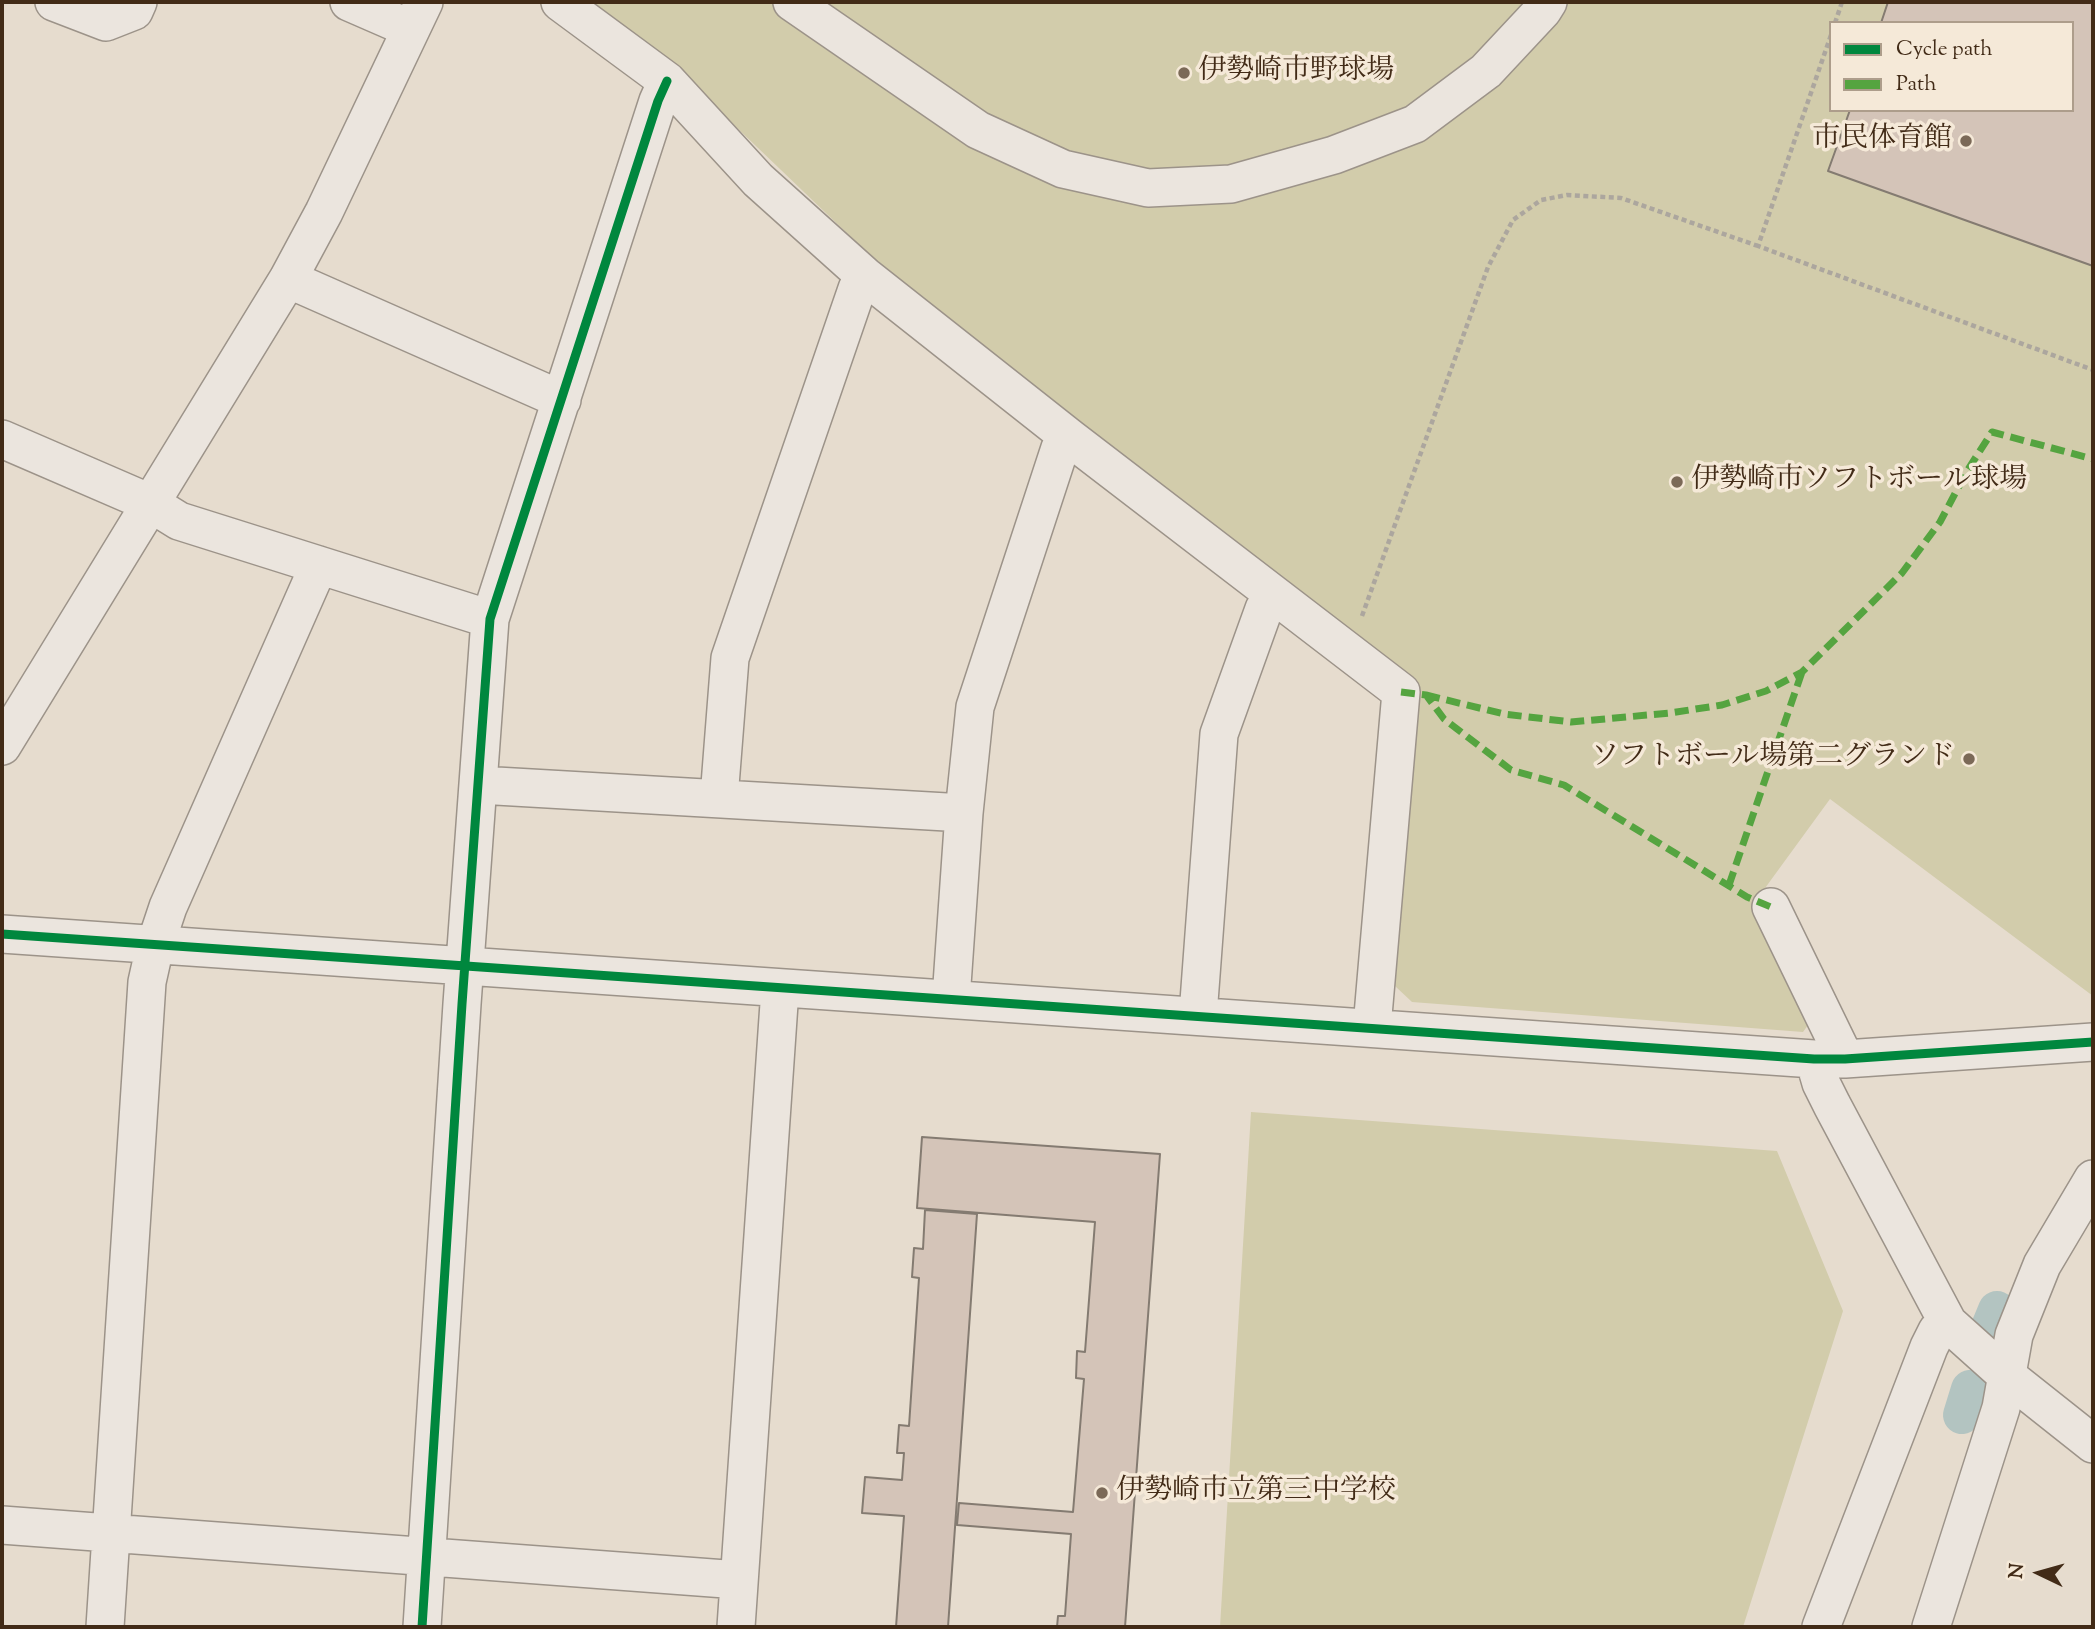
<!DOCTYPE html>
<html>
<head>
<meta charset="utf-8">
<style>
	body { margin:0 }
	#map { position:relative; width:2095px; height:1629px; overflow:hidden; background:#e6dcce; font-family:"Sorts Mill Goudy",serif }
	canvas { display:block }
	.frame { position:absolute; inset:0; border:4px solid #422b17; pointer-events:none }
	.legend { position:absolute; left:1829px; top:21px; width:245px; height:91px; box-sizing:border-box; background:#f5e9d8; border:2px solid #ad9d8b; margin:0; padding:9px 12px; list-style:none; font-size:21px; color:#422b17 }
	.legend li { display:flex; align-items:center; gap:14px; height:35px }
	.legend b { width:35px; border:2px solid #ad9d8b }
	.north { position:absolute; left:2004px; top:1538px; width:70px; height:70px; -webkit-text-stroke:5px #f5e9d8; paint-order:stroke; rotate:275deg; font-size:19px; font-weight:700; line-height:28px; text-align:center; color:#422b17 }
	.north::after { content:''; display:block; margin:auto; width:24px; height:32px; background:#422b17; clip-path:polygon(50% 0,100% 100%,50% 72%,0 100%) }
</style>
</head>
<body>
<div id="map">
<canvas width="2095" height="1629"></canvas>
<div class="frame"></div>
<ul class="legend">
<li><b style="height:9px;background:#00873e"></b>Cycle path</li>
<li><b style="height:9px;background:#55a440"></b>Path</li>
</ul>
<div class="north">N</div>
</div>
<script>
const context = document.querySelector('canvas').getContext('2d');
context.lineJoin = 'round';
function paint(path, color) { context.fillStyle = color; context.fill(path, 'evenodd'); }
function stroke(path, color, width, dash) { context.strokeStyle = color; context.lineWidth = width; context.lineCap = dash ? 'butt' : 'round'; context.setLineDash(dash || []); context.stroke(path); }
function label(font, color, halo, rows, align = 'center') {
  context.font = font + ' "Sorts Mill Goudy","Noto Serif JP",serif'; context.lineWidth = 7; context.setLineDash([]); context.textBaseline = 'middle'; context.strokeStyle = halo; context.fillStyle = color; for (const [text, x, y, turn = 0] of rows) {
    context.save(); context.translate(x, y); context.rotate((+turn || 0) * Math.PI / 180); context.textAlign = isNaN(turn) ? turn : align; if (halo) context.strokeText(text, 0, 0); context.fillText(text, 0, 0); context.restore();
  }
}
const green = new Path2D(`
	M 586,2 L 2093,2 L 2093,996 L 1830,799 L 1760,895 L 1811,1021 L 1803,1032 L 1412,1002 L 1395,986 L 1416,682 L 949,331 L 733,124 ZM 1831,23 L 2072,23 L 2072,110 L 1831,110 Z
	M 1251,1112 L 1777,1151 L 1843,1311 L 1743,1627 L 1220,1627 Z`);
const canal = new Path2D(`
	M 1990,1327 L 1997,1310
	M 1962,1415 L 1970,1389`);
const building = new Path2D(`
	M 1888,2 L 2093,2 L 2093,266 L 1828,171 L 1850,110 L 2072,110 L 2072,23 L 1881,23 Z
	M 922,1137 L 1160,1154 L 1125,1627 L 1057,1627 L 1058,1616 L 1065,1616 L 1071,1534 L 957,1525 L 959,1503 L 1073,1512 L 1084,1379 L 1076,1378 L 1077,1351 L 1085,1352 L 1095,1222 L 917,1208 Z
	M 925,1210 L 977,1214 L 948,1627 L 896,1627 L 904,1516 L 862,1513 L 865,1477 L 902,1480 L 904,1453 L 897,1453 L 899,1425 L 909,1426 L 919,1278 L 912,1277 L 914,1248 L 923,1249 Z`);
const path = new Path2D(`
	M 1835,23 L 1842,2
	M 1831,35 L 1758,246 L 2093,370
	M 1362,616 L 1488,267 L 1513,220 L 1541,200 L 1567,195 L 1621,198 L 1758,246`);
const minor = new Path2D(`
	M 54,2 L 106,22 L 134,11 L 138,2
	M 349,2 L 411,29
	M 560,2 L 667,81 L 758,180 L 865,276 L 1070,438 L 1401,692 L 1372,1027
	M 792,2 L 978,130 L 1063,169 L 1148,188 L 1231,184 L 1334,155 L 1415,124 L 1486,71 L 1543,10 L 1548,2
	M 288,279 L 562,400
	M 2,439 L 150,503 L 179,521 L 490,619
	M 2,746 L 288,279 L 324,212 L 424,2
	M 479,785 L 964,813
	M 719,798 L 730,658 L 857,289 L 865,276
	M 1771,907 L 1845,1059
	M 2,934 L 1814,1059 L 1845,1059 L 2093,1042
	M 951,999 L 964,813 L 975,707 L 1060,448 L 1070,438
	M 1198,1015 L 1219,734 L 1264,609 L 1273,594
	M 1814,1059 L 1821,1083 L 1832,1105 L 1948,1323 L 2006,1375 L 2093,1444
	M 2,1525 L 739,1580
	M 105,1627 L 147,982 L 155,946 L 168,907 L 319,565
	M 422,1627 L 462,1004 L 490,619 L 658,101 L 667,81
	M 736,1627 L 780,989
	M 1821,1627 L 1929,1347 L 1937,1331 L 1948,1323
	M 1931,1627 L 2001,1408 L 2014,1335 L 2042,1265 L 2093,1179`);
const quiet = new Path2D(`
	M 1401,692 L 1426,695 L 1444,719 L 1511,770 L 1564,785 L 1747,897 L 1771,907
	M 1426,695 L 1504,714 L 1571,722 L 1670,713 L 1722,705 L 1766,691 L 1802,672 L 1902,573 L 1940,522 L 1967,471 L 1992,432 L 2093,459
	M 1729,885 L 1802,672`);
const cycleway = new Path2D(`
	M 2,934 L 1814,1059 L 1845,1059 L 2093,1042
	M 422,1627 L 462,1004 L 490,619 L 658,101 L 667,81`);
const markers = [
	[1184,73,7,"#7b6957"],
	[1966,141,7,"#7b6957"],
	[1677,482,7,"#7b6957"],
	[1969,759,7,"#7b6957"],
	[1102,1493,7,"#7b6957"]
];
const poiNames = [
	["伊勢崎市野球場",1198,73],
	["市民体育館",1952,141,"right"],
	["伊勢崎市ソフトボール球場",1691,482],
	["ソフトボール場第二グランド",1955,759,"right"],
	["伊勢崎市立第三中学校",1116,1493]
];
paint(green, '#d2ccab');
stroke(canal, '#b3c4c1', 38);
paint(building, '#d4c4b8');
stroke(building, '#847b71', 2);
stroke(minor, '#9c9389', 40);
stroke(path, '#aca69e', 4.5, [5, 3.5]);
stroke(minor, '#ebe5de', 37);
stroke(quiet, '#55a440', 7, [14, 7]);
stroke(cycleway, '#00873e', 9);
for (const [x, y, r, color] of markers) { const dot = new Path2D(); dot.arc(x, y, r, 0, 2 * Math.PI); context.fillStyle = color; context.fill(dot); stroke(dot, '#f5e9d8', 2.5); }
label('28px', '#422b17', '#f5e9d8', poiNames, 'left');
</script>
</body>
</html>
